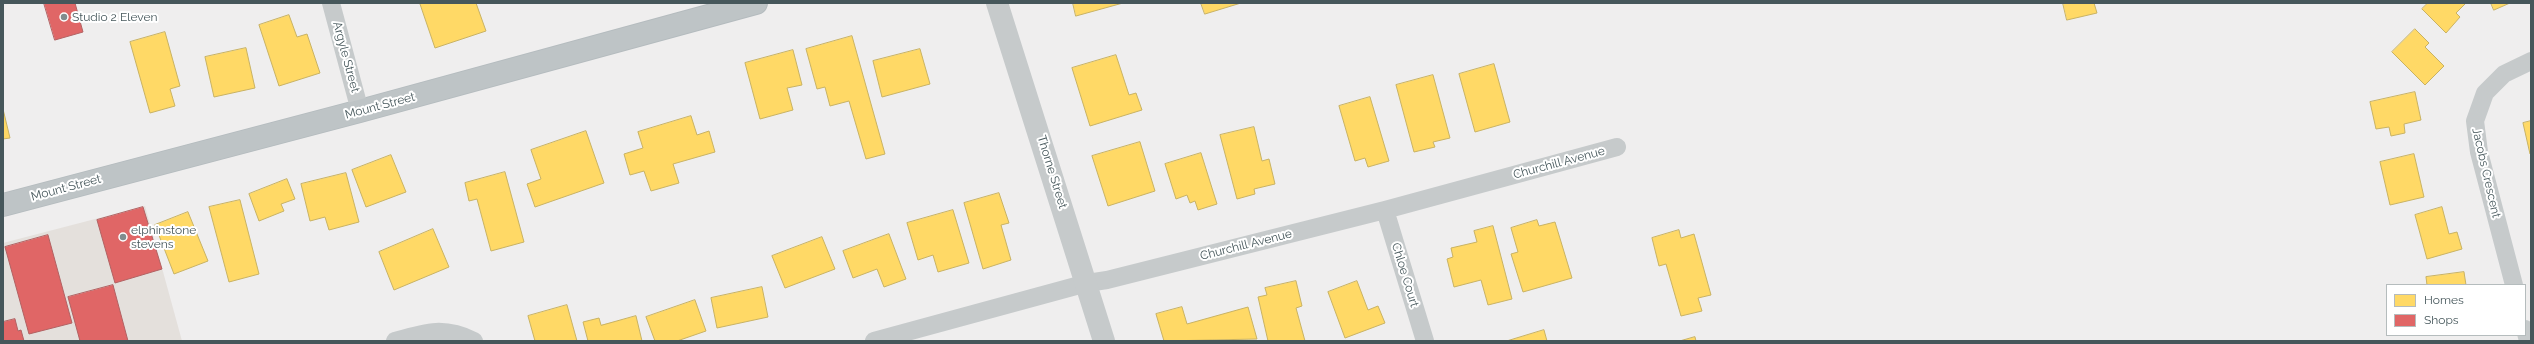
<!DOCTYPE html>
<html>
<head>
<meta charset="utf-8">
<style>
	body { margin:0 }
	#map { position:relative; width:2534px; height:344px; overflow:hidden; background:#efeeee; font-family:Raleway,sans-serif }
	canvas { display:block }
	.frame { position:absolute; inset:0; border:4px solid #46575b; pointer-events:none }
	.legend { position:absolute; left:2386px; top:284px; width:140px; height:52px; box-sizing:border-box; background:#fff; border:1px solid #b5bcbd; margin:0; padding:5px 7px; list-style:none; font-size:12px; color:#46575b }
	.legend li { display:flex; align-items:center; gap:8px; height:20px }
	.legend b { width:20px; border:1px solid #b5bcbd }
</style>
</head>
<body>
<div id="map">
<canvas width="2534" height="344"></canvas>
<div class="frame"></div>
<ul class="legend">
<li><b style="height:11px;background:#ffd966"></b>Homes</li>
<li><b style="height:11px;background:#e06666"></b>Shops</li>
</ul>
</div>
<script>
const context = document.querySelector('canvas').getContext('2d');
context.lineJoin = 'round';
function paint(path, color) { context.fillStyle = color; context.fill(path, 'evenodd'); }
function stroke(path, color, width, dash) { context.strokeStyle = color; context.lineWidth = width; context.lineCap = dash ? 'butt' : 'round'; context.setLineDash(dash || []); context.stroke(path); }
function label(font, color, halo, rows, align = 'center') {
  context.font = font + ' Raleway,sans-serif'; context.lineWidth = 4; context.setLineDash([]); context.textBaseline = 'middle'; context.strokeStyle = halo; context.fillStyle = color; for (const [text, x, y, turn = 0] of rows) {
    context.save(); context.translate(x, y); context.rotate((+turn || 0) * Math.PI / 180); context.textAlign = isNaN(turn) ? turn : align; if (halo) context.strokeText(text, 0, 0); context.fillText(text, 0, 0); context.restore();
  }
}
const commercial = new Path2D(`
	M 145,206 L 182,341 L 3,341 L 3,243 Z`);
const homes = new Path2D(`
	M 424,3 L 476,3 L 486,31 L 435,48 L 420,4 Z
	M 1073,3 L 1123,3 L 1076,16 Z
	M 1201,3 L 1241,3 L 1205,14 Z
	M 2063,3 L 2094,3 L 2097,13 L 2067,20 Z
	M 2428,3 L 2466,3 L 2456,13 L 2460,17 L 2446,33 L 2422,9 Z
	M 2491,3 L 2510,3 L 2494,10 Z
	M 289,15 L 297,37 L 307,34 L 320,73 L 279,86 L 259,25 Z
	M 2415,29 L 2429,43 L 2425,47 L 2444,66 L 2425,85 L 2392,52 Z
	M 165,32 L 180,86 L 170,89 L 175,106 L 150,113 L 130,42 Z
	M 852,36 L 885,154 L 866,159 L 849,101 L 830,106 L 825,87 L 817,89 L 806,49 Z
	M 246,48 L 255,88 L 214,97 L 205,57 Z
	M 920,49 L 930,84 L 882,97 L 873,61 Z
	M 793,50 L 802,85 L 787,88 L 793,110 L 760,119 L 745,63 Z
	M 1116,55 L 1129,95 L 1136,93 L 1142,110 L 1090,126 L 1072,68 Z
	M 1494,64 L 1510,122 L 1475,132 L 1459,74 Z
	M 1433,75 L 1450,138 L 1433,142 L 1435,147 L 1414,152 L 1396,85 Z
	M 2415,92 L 2421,120 L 2404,124 L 2405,133 L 2391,136 L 2389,127 L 2376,129 L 2370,102 Z
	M 1370,97 L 1389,161 L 1368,167 L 1365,158 L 1355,161 L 1339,106 Z
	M 3,109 L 10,138 L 3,139 Z
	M 691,116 L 697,135 L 709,131 L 715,152 L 673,164 L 679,183 L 651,191 L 644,171 L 630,175 L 624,154 L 643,148 L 638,132 Z
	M 2531,121 L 2531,154 L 2530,154 L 2523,123 Z
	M 1254,127 L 1262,161 L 1269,159 L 1275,184 L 1254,189 L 1255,194 L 1237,199 L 1220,135 Z
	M 586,131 L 604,183 L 535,207 L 527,184 L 541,179 L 531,150 Z
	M 1140,142 L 1155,191 L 1108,206 L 1092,156 Z
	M 1201,153 L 1217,204 L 1198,210 L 1195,201 L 1190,203 L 1187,195 L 1176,199 L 1165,164 Z
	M 2414,154 L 2424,197 L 2390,205 L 2380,162 Z
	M 391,155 L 406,192 L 366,207 L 352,170 Z
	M 505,172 L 524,242 L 491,251 L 477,199 L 469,201 L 465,183 Z
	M 346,173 L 359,222 L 329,230 L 325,217 L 310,221 L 301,184 Z
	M 287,179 L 295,199 L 281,204 L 284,211 L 259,221 L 249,194 Z
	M 999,193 L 1009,223 L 1001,225 L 1011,260 L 983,269 L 964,203 Z
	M 240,200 L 259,274 L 229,282 L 209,207 Z
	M 2442,207 L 2449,234 L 2457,232 L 2462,249 L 2427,259 L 2415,215 Z
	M 953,210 L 969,263 L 938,272 L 933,255 L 918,260 L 907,223 Z
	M 188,212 L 208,261 L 174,274 L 155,225 Z
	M 1537,220 L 1539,226 L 1555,222 L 1572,278 L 1523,292 L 1511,254 L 1518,252 L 1511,228 Z
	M 1493,226 L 1512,299 L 1488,305 L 1481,280 L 1454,287 L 1447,259 L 1453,257 L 1451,248 L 1477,242 L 1474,231 Z
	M 433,229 L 449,267 L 394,290 L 379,252 Z
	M 1679,230 L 1681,238 L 1694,234 L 1711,295 L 1698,298 L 1702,311 L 1681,316 L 1666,264 L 1659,266 L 1652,238 Z
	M 889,234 L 906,279 L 884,287 L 877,269 L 853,278 L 843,251 Z
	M 822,237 L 835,269 L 785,288 L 772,256 Z
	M 2464,272 L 2466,285 L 2427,285 L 2426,277 Z
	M 1296,281 L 1302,306 L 1296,308 L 1305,341 L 1268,341 L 1258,297 L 1267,295 L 1265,288 Z
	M 1357,281 L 1368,310 L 1378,306 L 1385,323 L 1345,338 L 1328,292 Z
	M 762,287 L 768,317 L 717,328 L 711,298 Z
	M 695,300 L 706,331 L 677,341 L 655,341 L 646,317 Z
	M 567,305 L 577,341 L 535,341 L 528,316 Z
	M 1182,307 L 1187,324 L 1248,307 L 1257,339 L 1164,341 L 1156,314 Z
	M 636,316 L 642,341 L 588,341 L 583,322 L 599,318 L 601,325 Z
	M 1544,330 L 1547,341 L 1507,341 Z
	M 1695,337 L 1696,341 L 1680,341 Z`);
const shops = new Path2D(`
	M 44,3 L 75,3 L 83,32 L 55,40 Z
	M 143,207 L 162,269 L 115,283 L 97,220 Z
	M 48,235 L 72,323 L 29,334 L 5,247 Z
	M 113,285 L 128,341 L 80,341 L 68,297 Z
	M 15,319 L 18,331 L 21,330 L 24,341 L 3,341 L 3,322 Z`);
const minor = new Path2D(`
	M 331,3 L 360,111
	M 1385,210 L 1425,341
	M 2514,285 L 2479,152 L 2475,121 L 2485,93 L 2504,74 L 2531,61
	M 2525,329 L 2528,341
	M 395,341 C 426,332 444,326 474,341
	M 874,341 L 1087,283 L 1107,280 L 1385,210 L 1617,147`);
const tertiary = new Path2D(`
	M 997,3 L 1104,341`);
const trunk = new Path2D(`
	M 3,205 L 360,111 L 756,3`);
const markers = [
	[64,17,4,"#818c8e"],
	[123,237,4,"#818c8e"]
];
const poiNames = [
	["Studio 2 Eleven",72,17],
	["elphinstone",131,230],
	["stevens",131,244]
];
const streetNames = [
	["Argyle Street",346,57,75],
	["Mount Street",380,106,-15],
	["Churchill Avenue",1559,163,-15],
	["Thorne Street",1052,172,73],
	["Jacobs Crescent",2486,173,77],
	["Mount Street",66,188,-15],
	["Churchill Avenue",1246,245,-14],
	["Chloe Court",1405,275,73]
];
paint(commercial, '#e4e0dc');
paint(homes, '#ffd966');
stroke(homes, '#c8b263', 1);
paint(shops, '#e06666');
stroke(shops, '#b26263', 1);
stroke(trunk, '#b4bbbe', 24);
stroke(minor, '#c6cacb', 18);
stroke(tertiary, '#c6cacb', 22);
stroke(trunk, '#bec4c6', 22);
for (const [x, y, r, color] of markers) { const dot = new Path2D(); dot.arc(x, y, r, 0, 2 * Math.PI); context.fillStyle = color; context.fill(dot); stroke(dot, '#fff', 1.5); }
label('12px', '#46575b', '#fff', poiNames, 'left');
label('12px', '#46575b', '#fff', streetNames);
</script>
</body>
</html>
